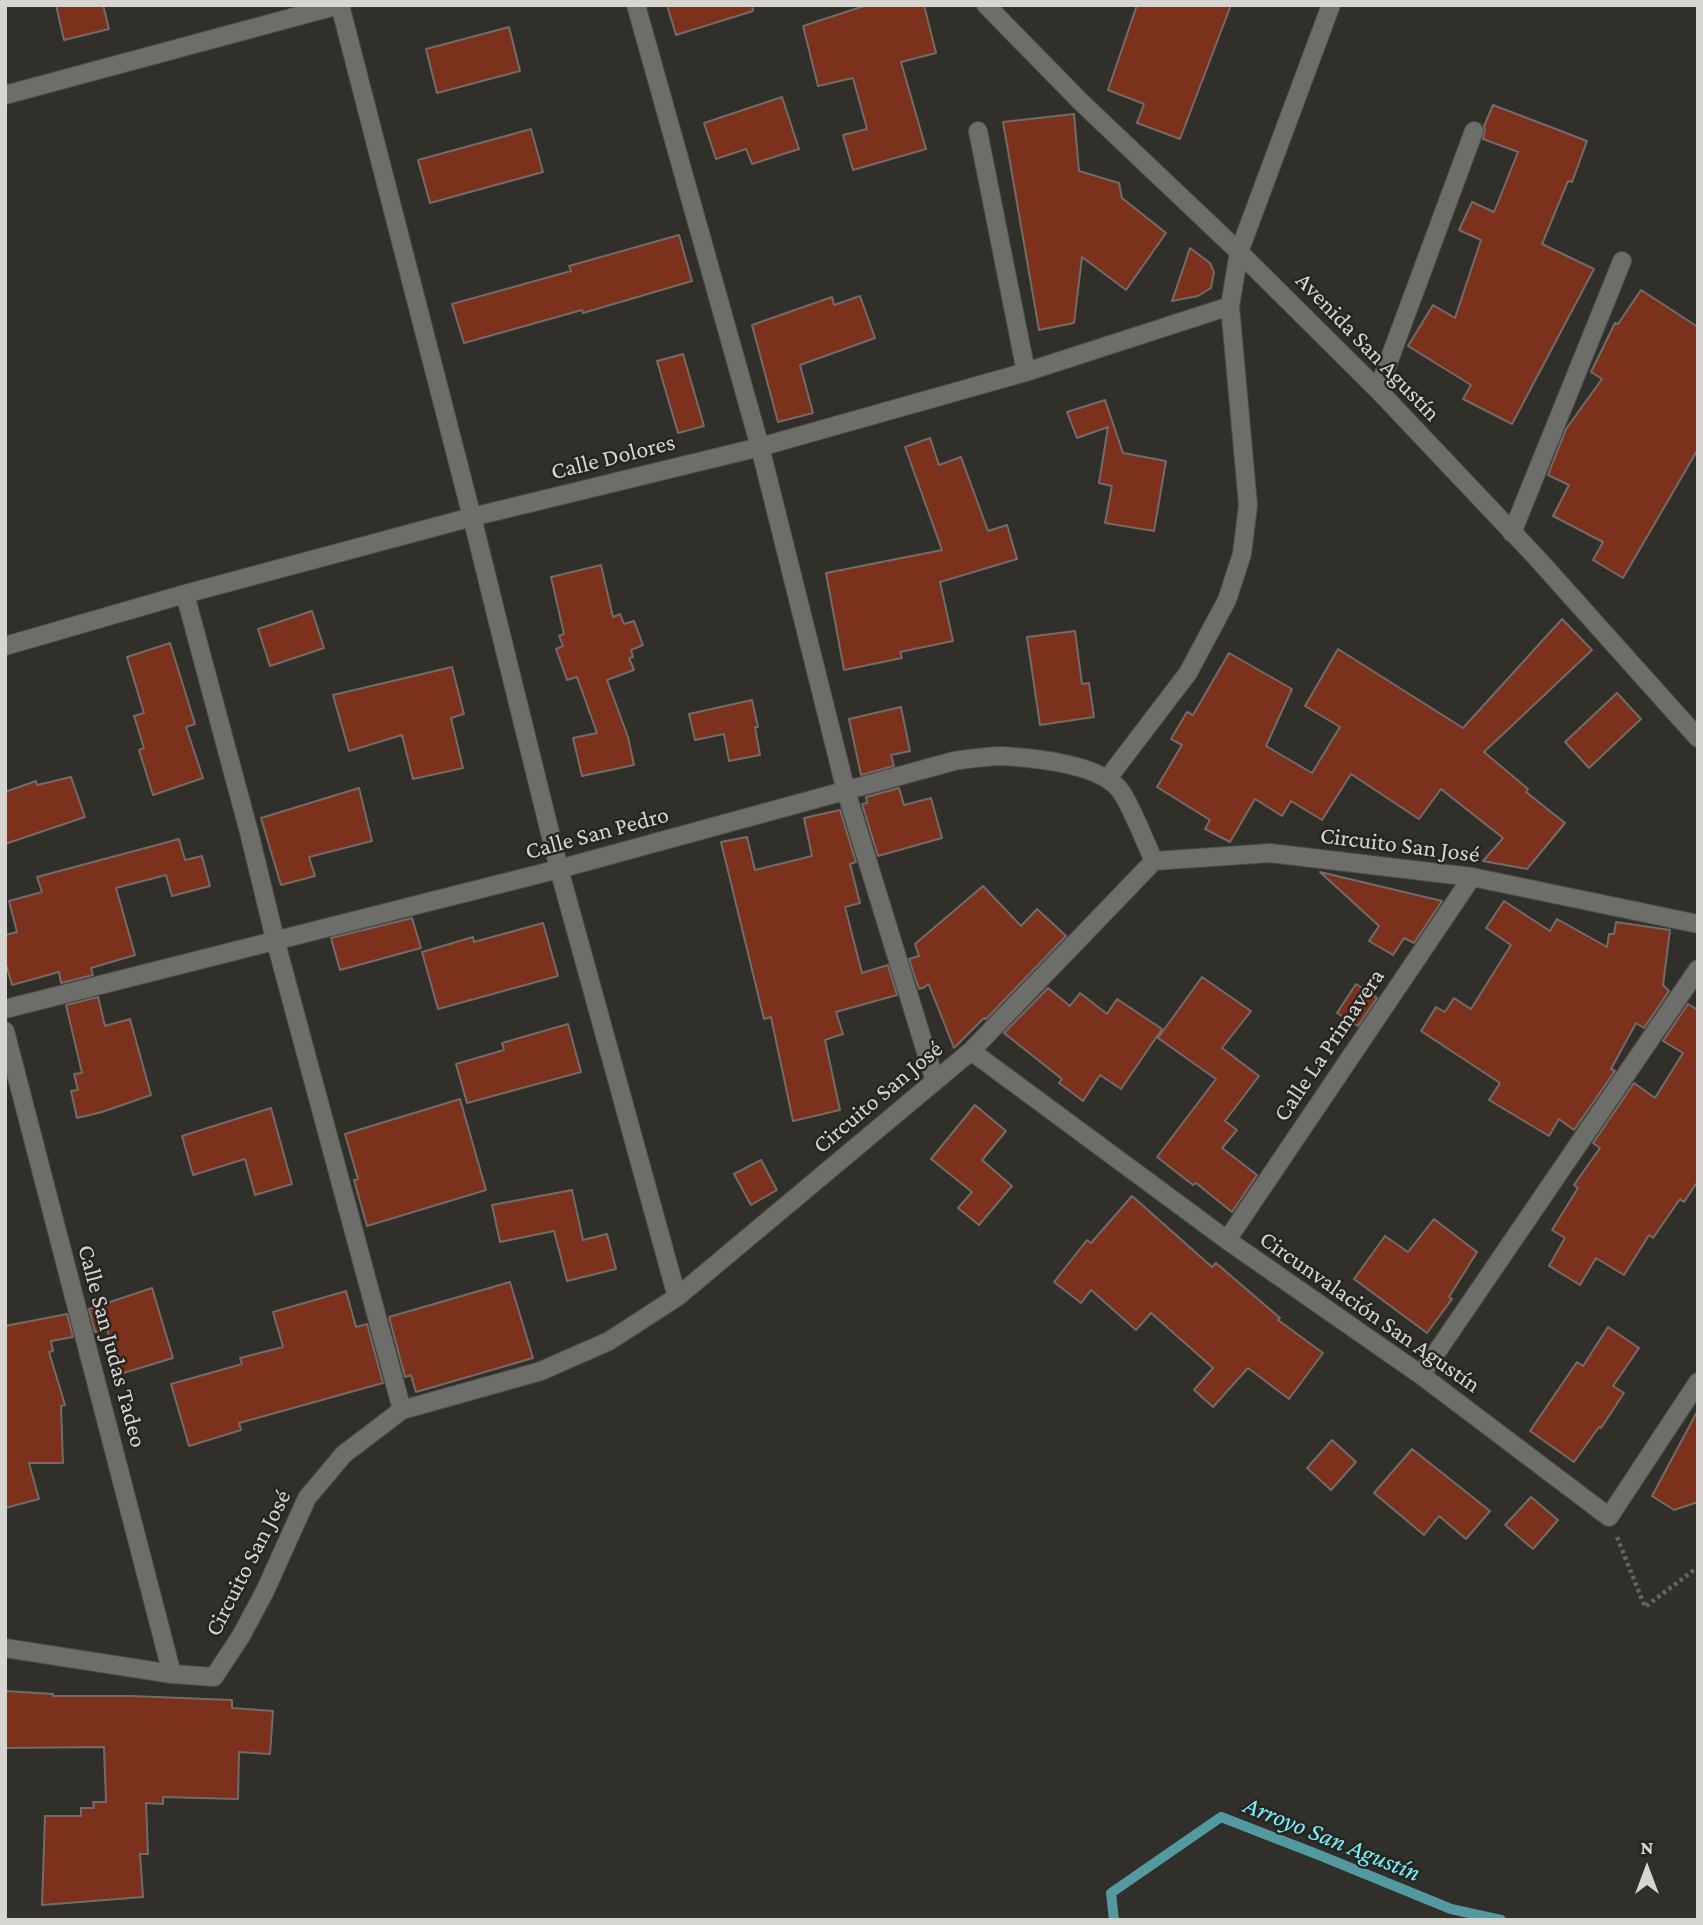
<!DOCTYPE html>
<html>
<head>
<meta charset="utf-8">
<style>
	body { margin:0 }
	#map { position:relative; width:1703px; height:1925px; overflow:hidden; background:#312f29; font-family:"Crimson Pro",serif }
	canvas { display:block }
	.frame { position:absolute; inset:0; border:7px solid #d6d5d1; pointer-events:none }
	.north { position:absolute; left:1612px; top:1834px; width:70px; height:70px; -webkit-text-stroke:5px #27251f; paint-order:stroke; rotate:0deg; font-size:19px; font-weight:700; line-height:28px; text-align:center; color:#d6d5d1 }
	.north::after { content:''; display:block; margin:auto; width:24px; height:32px; background:#d6d5d1; clip-path:polygon(50% 0,100% 100%,50% 72%,0 100%) }
</style>
</head>
<body>
<div id="map">
<canvas width="1703" height="1925"></canvas>
<div class="frame"></div>
<div class="north">N</div>
</div>
<script>
const context = document.querySelector('canvas').getContext('2d');
context.lineJoin = 'round';
function stroke(path, color, width, dash) { context.strokeStyle = color; context.lineWidth = width; context.lineCap = dash ? 'butt' : 'round'; context.setLineDash(dash || []); context.stroke(path); }
function paint(path, color) { context.fillStyle = color; context.fill(path, 'evenodd'); }
function label(font, color, halo, rows, align = 'center') {
  context.font = font + ' "Crimson Pro",serif'; context.lineWidth = 5; context.setLineDash([]); context.textBaseline = 'middle'; context.strokeStyle = halo; context.fillStyle = color; for (const [text, x, y, turn = 0] of rows) {
    context.save(); context.translate(x, y); context.rotate((+turn || 0) * Math.PI / 180); context.textAlign = isNaN(turn) ? turn : align; if (halo) context.strokeText(text, 0, 0); context.fillText(text, 0, 0); context.restore();
  }
}
const stream = new Path2D(`
	M 1114,1920 L 1111,1893 L 1221,1817 L 1319,1855 L 1451,1909 L 1501,1920`);
const building = new Path2D(`
	M 56,5 L 103,5 L 109,29 L 64,40 Z
	M 667,5 L 752,5 L 753,11 L 676,35 Z
	M 867,5 L 924,5 L 936,53 L 901,62 L 926,149 L 853,170 L 843,135 L 867,129 L 853,78 L 818,86 L 803,26 Z
	M 1137,5 L 1231,5 L 1180,139 L 1137,123 L 1144,104 L 1108,90 Z
	M 509,27 L 520,71 L 437,93 L 426,49 Z
	M 782,97 L 799,149 L 752,164 L 746,149 L 716,159 L 704,123 Z
	M 1493,105 L 1587,141 L 1572,182 L 1568,181 L 1542,244 L 1594,269 L 1512,424 L 1463,399 L 1471,385 L 1408,346 L 1433,305 L 1455,318 L 1481,240 L 1459,230 L 1472,202 L 1494,212 L 1518,152 L 1483,139 L 1485,130 L 1484,126 Z
	M 1074,114 L 1079,171 L 1119,183 L 1122,198 L 1166,233 L 1126,290 L 1082,257 L 1074,323 L 1039,330 L 1003,122 Z
	M 531,129 L 543,172 L 430,203 L 418,160 Z
	M 679,235 L 692,281 L 583,313 L 582,310 L 464,343 L 452,304 L 571,271 L 569,266 Z
	M 1190,248 L 1210,263 L 1214,272 L 1211,288 L 1198,296 L 1172,301 Z
	M 1641,290 L 1698,327 L 1698,449 L 1623,578 L 1593,560 L 1603,542 L 1553,516 L 1569,485 L 1548,475 L 1566,429 L 1602,379 L 1591,372 L 1615,323 L 1618,324 Z
	M 860,296 L 875,338 L 800,365 L 813,413 L 778,422 L 752,325 L 832,297 L 834,305 Z
	M 683,354 L 704,426 L 678,433 L 657,361 Z
	M 1105,400 L 1123,453 L 1166,461 L 1154,531 L 1105,523 L 1112,486 L 1099,483 L 1108,427 L 1077,438 L 1067,412 Z
	M 930,438 L 939,465 L 961,457 L 988,531 L 1007,525 L 1017,559 L 940,582 L 953,641 L 900,652 L 902,658 L 844,670 L 826,573 L 942,550 L 905,447 Z
	M 601,565 L 613,617 L 620,614 L 624,624 L 634,621 L 643,645 L 631,650 L 633,657 L 629,658 L 634,670 L 607,680 L 628,737 L 634,765 L 582,776 L 573,738 L 597,733 L 577,677 L 567,680 L 556,649 L 563,646 L 559,636 L 564,634 L 551,577 Z
	M 312,611 L 324,648 L 270,666 L 258,629 Z
	M 1562,619 L 1592,650 L 1484,752 L 1528,789 L 1526,792 L 1565,823 L 1527,869 L 1483,861 L 1503,838 L 1441,789 L 1419,819 L 1351,774 L 1322,820 L 1291,801 L 1282,816 L 1255,799 L 1230,842 L 1205,829 L 1210,820 L 1157,787 L 1182,745 L 1171,739 L 1187,712 L 1193,715 L 1229,653 L 1292,689 L 1266,746 L 1312,773 L 1340,727 L 1305,706 L 1338,649 L 1463,728 Z
	M 1075,631 L 1082,684 L 1089,683 L 1094,717 L 1040,725 L 1027,637 Z
	M 170,643 L 195,724 L 186,727 L 203,778 L 153,795 L 139,750 L 144,748 L 134,716 L 144,713 L 127,657 Z
	M 452,667 L 464,714 L 451,718 L 463,768 L 413,779 L 402,735 L 349,751 L 333,695 Z
	M 1617,693 L 1641,719 L 1589,768 L 1565,742 Z
	M 752,700 L 758,727 L 755,727 L 760,755 L 729,761 L 724,734 L 695,740 L 689,714 Z
	M 901,707 L 910,751 L 891,755 L 894,766 L 861,775 L 849,719 Z
	M 71,777 L 85,817 L 5,844 L 5,792 L 36,781 L 37,785 Z
	M 359,788 L 372,841 L 309,857 L 315,876 L 281,885 L 261,818 Z
	M 899,788 L 904,805 L 931,798 L 942,838 L 878,856 L 862,804 L 867,803 L 866,797 Z
	M 840,810 L 856,862 L 850,864 L 860,903 L 845,907 L 862,973 L 888,965 L 897,995 L 836,1012 L 843,1034 L 825,1040 L 840,1110 L 793,1121 L 771,1017 L 764,1019 L 721,842 L 747,837 L 755,870 L 812,856 L 804,818 Z
	M 179,839 L 185,860 L 202,856 L 210,886 L 172,896 L 166,875 L 116,888 L 135,955 L 91,968 L 93,975 L 61,983 L 59,972 L 12,985 L 5,961 L 5,935 L 17,932 L 9,901 L 42,892 L 37,877 Z
	M 1320,872 L 1442,901 L 1414,943 L 1404,938 L 1393,955 L 1369,941 L 1379,926 Z
	M 983,886 L 1021,926 L 1037,909 L 1066,936 L 986,1019 L 984,1018 L 954,1048 L 929,985 L 928,984 L 925,987 L 919,989 L 909,959 L 919,956 L 915,944 Z
	M 1504,901 L 1550,931 L 1557,919 L 1607,947 L 1609,934 L 1614,934 L 1616,922 L 1670,930 L 1663,985 L 1669,991 L 1644,1028 L 1636,1023 L 1611,1069 L 1615,1071 L 1574,1130 L 1559,1119 L 1549,1136 L 1489,1100 L 1500,1083 L 1421,1031 L 1436,1007 L 1445,1012 L 1454,998 L 1471,1009 L 1511,945 L 1486,928 Z
	M 412,918 L 421,948 L 340,970 L 331,938 Z
	M 543,923 L 558,976 L 438,1009 L 422,952 L 473,937 L 474,942 Z
	M 1202,977 L 1251,1011 L 1222,1048 L 1259,1076 L 1225,1121 L 1237,1130 L 1222,1148 L 1257,1175 L 1232,1212 L 1196,1183 L 1193,1185 L 1157,1157 L 1216,1079 L 1158,1038 Z
	M 1356,984 L 1377,998 L 1358,1026 L 1337,1013 Z
	M 1048,988 L 1070,1006 L 1080,993 L 1107,1014 L 1117,999 L 1162,1029 L 1121,1089 L 1100,1075 L 1083,1101 L 1059,1083 L 1062,1079 L 1004,1033 Z
	M 98,997 L 105,1026 L 130,1019 L 151,1095 L 102,1112 L 77,1118 L 71,1091 L 78,1090 L 74,1074 L 82,1073 L 66,1005 Z
	M 1688,1004 L 1698,1010 L 1698,1181 L 1684,1202 L 1680,1199 L 1653,1238 L 1649,1235 L 1624,1275 L 1596,1258 L 1580,1285 L 1549,1266 L 1565,1238 L 1552,1230 L 1578,1188 L 1574,1185 L 1600,1148 L 1593,1143 L 1634,1083 L 1655,1098 L 1683,1053 L 1663,1041 Z
	M 568,1024 L 581,1072 L 467,1103 L 456,1064 L 504,1050 L 502,1043 Z
	M 460,1099 L 486,1190 L 367,1226 L 354,1180 L 358,1179 L 345,1134 Z
	M 975,1105 L 1006,1131 L 982,1160 L 1012,1186 L 979,1225 L 958,1208 L 972,1192 L 931,1159 Z
	M 271,1108 L 292,1184 L 255,1195 L 245,1159 L 193,1175 L 182,1136 Z
	M 761,1160 L 777,1190 L 751,1205 L 734,1174 Z
	M 572,1190 L 583,1240 L 607,1234 L 616,1269 L 567,1281 L 554,1231 L 500,1242 L 492,1205 Z
	M 1132,1196 L 1212,1267 L 1216,1263 L 1280,1318 L 1278,1320 L 1323,1353 L 1289,1399 L 1248,1368 L 1213,1407 L 1194,1390 L 1213,1368 L 1151,1313 L 1136,1330 L 1091,1290 L 1081,1303 L 1054,1282 L 1087,1240 L 1091,1243 Z
	M 1434,1219 L 1477,1252 L 1449,1297 L 1452,1299 L 1427,1333 L 1354,1279 L 1385,1236 L 1408,1252 Z
	M 510,1282 L 533,1358 L 416,1392 L 411,1375 L 405,1377 L 389,1317 Z
	M 152,1288 L 173,1358 L 120,1374 L 107,1329 L 95,1332 L 89,1309 Z
	M 346,1291 L 356,1327 L 367,1324 L 383,1383 L 239,1423 L 241,1430 L 189,1446 L 171,1384 L 242,1364 L 240,1358 L 283,1347 L 273,1312 Z
	M 67,1314 L 73,1337 L 51,1341 L 53,1351 L 49,1352 L 65,1405 L 61,1406 L 63,1463 L 29,1463 L 39,1499 L 5,1508 L 5,1326 Z
	M 1608,1327 L 1639,1348 L 1613,1386 L 1624,1393 L 1601,1428 L 1599,1427 L 1574,1462 L 1530,1431 L 1577,1362 L 1583,1366 Z
	M 1698,1410 L 1698,1502 L 1674,1510 L 1652,1496 Z
	M 1332,1440 L 1356,1462 L 1331,1490 L 1307,1468 Z
	M 1412,1449 L 1490,1511 L 1466,1539 L 1439,1516 L 1424,1535 L 1374,1493 Z
	M 1531,1497 L 1558,1520 L 1533,1549 L 1505,1525 Z
	M 5,1691 L 53,1694 L 53,1696 L 131,1696 L 232,1700 L 232,1708 L 273,1711 L 270,1754 L 239,1752 L 238,1799 L 163,1797 L 163,1804 L 146,1803 L 148,1854 L 140,1854 L 143,1897 L 42,1905 L 45,1816 L 81,1816 L 81,1808 L 94,1808 L 93,1802 L 106,1802 L 104,1747 L 5,1748 Z`);
const path = new Path2D(`
	M 1617,1537 L 1645,1607 L 1698,1567`);
const minor = new Path2D(`
	M 340,5 L 472,517 L 559,869 L 677,1297
	M 636,5 L 760,447 L 846,791 L 935,1081
	M 986,5 L 1081,102 L 1239,252 L 1378,390 L 1536,557 L 1698,738
	M 5,95 L 339,5
	M 978,131 L 1026,372
	M 1378,390 L 1474,131
	M 1512,533 L 1622,261
	M 185,594 L 249,832 L 275,939 L 402,1410
	M 5,646 L 185,594 L 472,517 L 760,447 L 1026,372 L 1230,306
	M 1108,778 L 1188,673 L 1227,600 L 1242,554 L 1248,505 L 1230,306 L 1239,252 L 1331,5
	M 5,1009 L 559,869 L 954,761 C 969,759 986,756 1002,756 C 1034,758 1104,764 1122,793 C 1134,812 1144,840 1154,861
	M 5,1031 L 172,1674
	M 971,1051 L 1227,1240 L 1421,1375 L 1609,1517 L 1698,1382
	M 1227,1240 L 1472,877
	M 1421,1375 L 1698,969
	M 5,1648 L 172,1674 L 214,1677 L 241,1636 L 265,1591 L 307,1498 L 344,1454 L 402,1410 L 541,1371 L 609,1341 L 677,1297 L 971,1051 L 1154,861 L 1270,853 L 1472,877 L 1698,924`);
const streetNames = [
	["Avenida San Agustín",1368,347,46],
	["Calle Dolores",613,457,-14],
	["Calle San Pedro",597,833,-15],
	["Circuito San José",1400,845,7],
	["Calle La Primavera",1329,1045,-56],
	["Circuito San José",878,1097,-40],
	["Circunvalación San Agustín",1370,1312,35],
	["Calle San Judas Tadeo",112,1346,75],
	["Circuito San José",248,1563,-63]
];
const waterNames = [
	["Arroyo San Agustín",1332,1839,22]
];
stroke(stream, '#529a9f', 10);
paint(building, '#7b311b');
stroke(building, '#736b69', 2);
stroke(minor, '#4f4d47', 20);
stroke(path, '#66645e', 4.5, [3.5, 3.5]);
stroke(minor, '#6d6d6a', 18);
label('24px', '#d6d5d1', '#27251f', streetNames);
label('italic 26px', '#74f0fd', '#27251f', waterNames);
</script>
</body>
</html>
